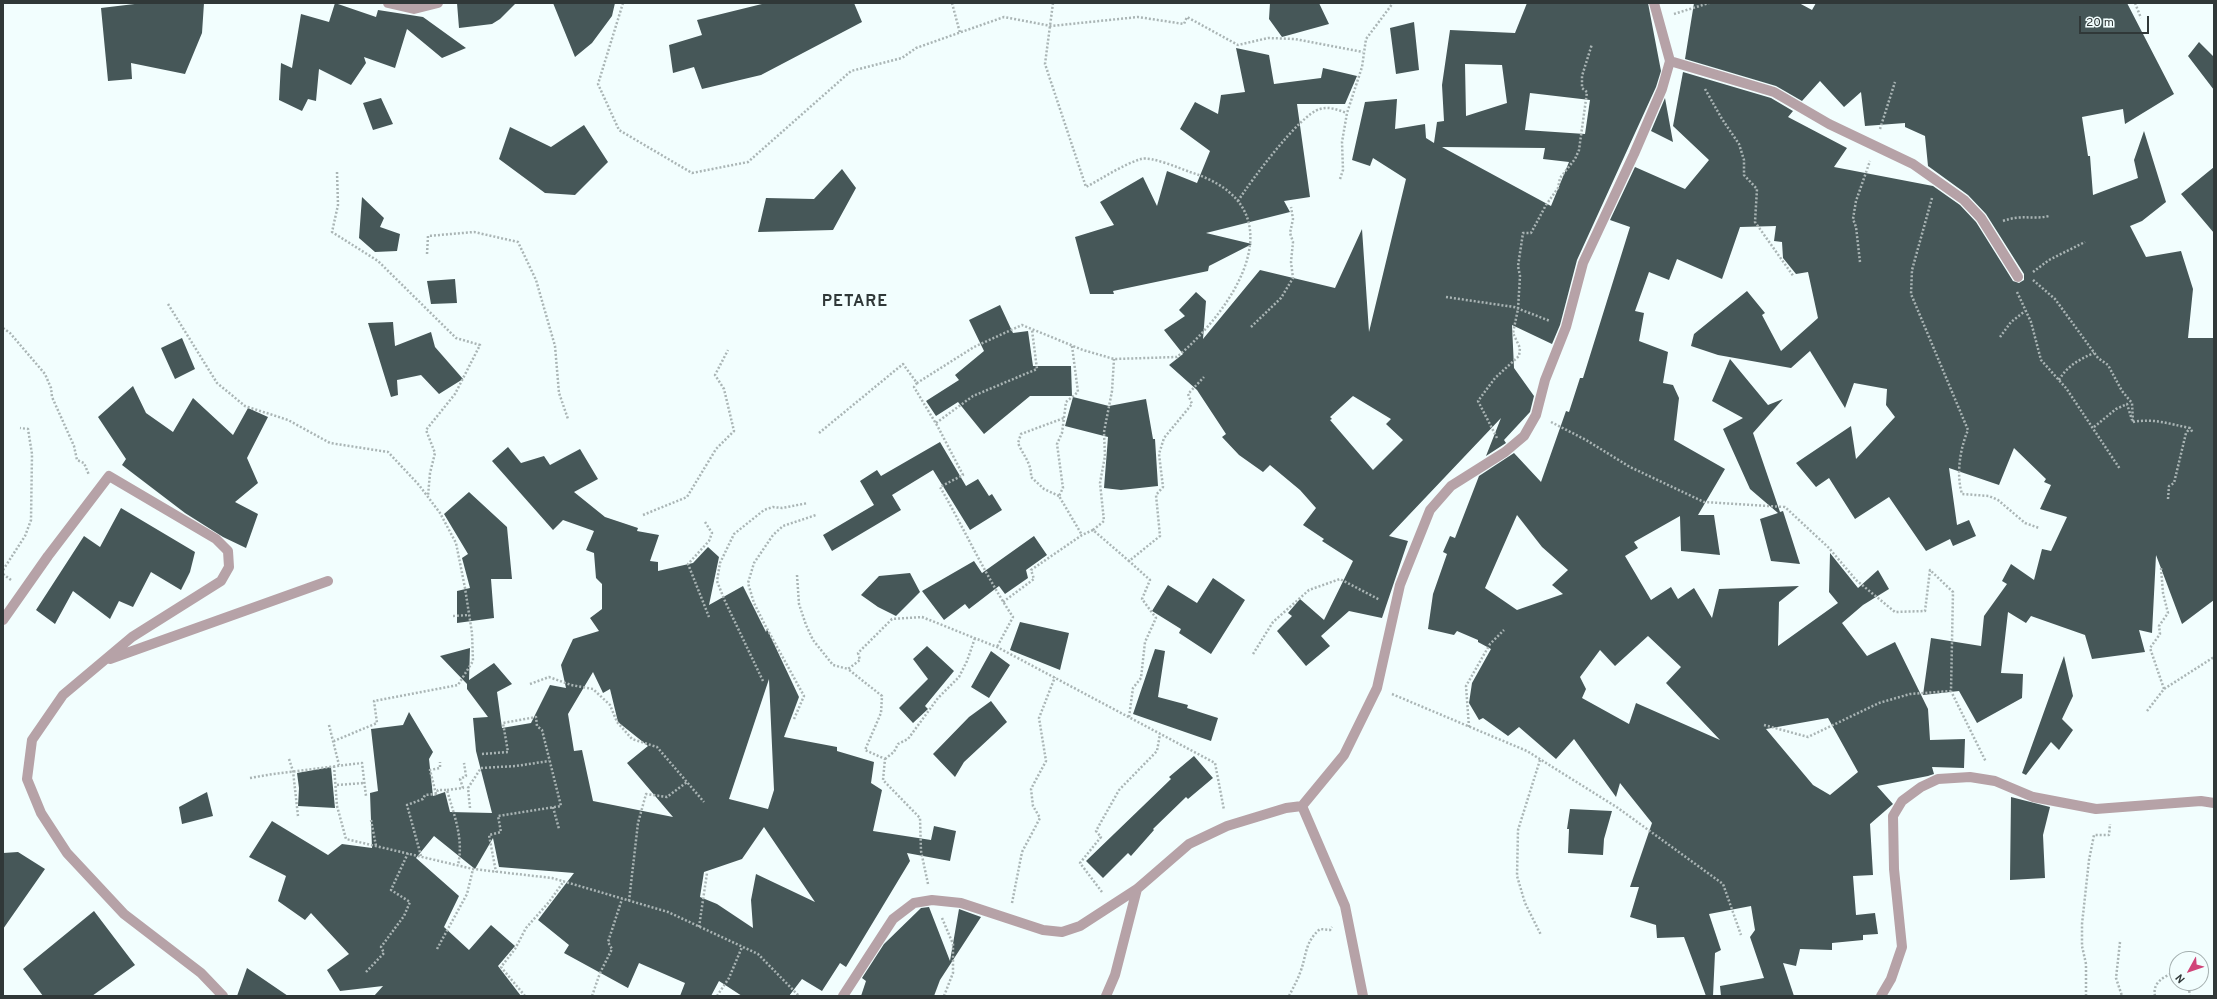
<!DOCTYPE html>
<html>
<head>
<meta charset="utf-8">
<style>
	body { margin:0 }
	#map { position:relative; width:2217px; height:999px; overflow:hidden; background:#f2fefe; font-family:Overpass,sans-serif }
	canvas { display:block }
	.frame { position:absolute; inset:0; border:4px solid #303838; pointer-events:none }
	.north { position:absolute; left:2169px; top:951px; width:40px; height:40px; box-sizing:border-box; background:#f2fefe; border:1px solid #a4afaf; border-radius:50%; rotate:230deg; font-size:11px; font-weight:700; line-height:16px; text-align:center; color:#303838 }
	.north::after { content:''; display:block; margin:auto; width:14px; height:18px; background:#d04579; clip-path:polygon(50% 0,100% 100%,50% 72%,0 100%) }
	.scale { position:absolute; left:2079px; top:16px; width:70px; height:18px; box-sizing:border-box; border:2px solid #303838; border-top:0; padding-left:5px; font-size:12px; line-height:14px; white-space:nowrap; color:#303838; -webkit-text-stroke:3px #f2fefe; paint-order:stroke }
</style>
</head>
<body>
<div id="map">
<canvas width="2217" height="999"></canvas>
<div class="frame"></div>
<div class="north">N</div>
<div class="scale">20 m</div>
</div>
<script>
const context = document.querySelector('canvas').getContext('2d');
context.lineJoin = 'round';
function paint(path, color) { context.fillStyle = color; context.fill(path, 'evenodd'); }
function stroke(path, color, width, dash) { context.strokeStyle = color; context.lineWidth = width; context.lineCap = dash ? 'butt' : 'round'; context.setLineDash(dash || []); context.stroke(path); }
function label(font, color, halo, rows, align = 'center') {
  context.font = font + ' Overpass,sans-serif'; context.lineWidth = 4; context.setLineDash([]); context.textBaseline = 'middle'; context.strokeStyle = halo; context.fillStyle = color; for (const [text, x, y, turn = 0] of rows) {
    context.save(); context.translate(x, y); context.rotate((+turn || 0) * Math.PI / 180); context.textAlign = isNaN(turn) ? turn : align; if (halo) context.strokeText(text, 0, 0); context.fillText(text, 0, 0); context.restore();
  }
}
const building = new Path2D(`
	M 143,3 L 204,3 L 202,33 L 185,74 L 131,63 L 132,79 L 108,81 L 101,8 Z
	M 335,3 L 376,17 L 378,10 L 423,17 L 466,48 L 442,58 L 407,29 L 395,68 L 364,57 L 366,63 L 351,85 L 319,69 L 316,101 L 308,99 L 302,111 L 279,100 L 281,63 L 292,68 L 301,14 L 329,22 Z
	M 457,3 L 516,3 L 500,19 L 492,24 L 459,28 Z
	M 553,3 L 615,3 L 612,16 L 592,43 L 575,57 Z
	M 766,3 L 854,3 L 862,22 L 761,75 L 702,89 L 694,67 L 673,73 L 669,45 L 702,35 L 697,20 Z
	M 1270,3 L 1319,3 L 1329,24 L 1282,37 L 1269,19 Z
	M 1527,3 L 1648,3 L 1661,71 L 1656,87 L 1577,260 L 1560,325 L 1552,344 L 1512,325 L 1514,368 L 1534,396 L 1530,412 L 1504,440 L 1506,443 L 1486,456 L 1501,418 L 1389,536 L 1408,541 L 1382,618 L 1349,611 L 1321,636 L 1330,646 L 1306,666 L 1277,631 L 1292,616 L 1288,613 L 1300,599 L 1324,620 L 1353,561 L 1322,541 L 1324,539 L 1303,525 L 1316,508 L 1300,490 L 1270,465 L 1263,472 L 1239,455 L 1222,437 L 1226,434 L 1197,390 L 1169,365 L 1183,354 L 1164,330 L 1185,316 L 1179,310 L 1196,292 L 1206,301 L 1203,339 L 1260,270 L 1335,288 L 1362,229 L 1369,332 L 1406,179 L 1373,158 L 1370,166 L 1352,160 L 1365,102 L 1397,99 L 1395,129 L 1425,124 L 1426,138 L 1434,143 L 1437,122 L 1444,121 L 1442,85 L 1450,30 L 1515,33 ZM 1465,64 L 1502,65 L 1507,103 L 1466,116 ZM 1530,93 L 1590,100 L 1585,134 L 1525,130 ZM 1442,147 L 1545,148 L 1543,159 L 1569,162 L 1551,206 ZM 1353,396 L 1391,419 L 1386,424 L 1403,440 L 1373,470 L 1330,420 L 1332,419 L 1330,417 Z
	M 1694,3 L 1799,3 L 1812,10 L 1816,3 L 2127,3 L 2174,94 L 2125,124 L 2123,109 L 2082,117 L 2088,156 L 2090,156 L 2093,195 L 2138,178 L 2134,160 L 2144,131 L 2166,202 L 2142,221 L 2130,226 L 2146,257 L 2181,251 L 2193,289 L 2188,338 L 2214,338 L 2214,600 L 2182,624 L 2156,555 L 2152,633 L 2139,630 L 2145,652 L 2092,659 L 2085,635 L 2031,616 L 2026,623 L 2008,612 L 2001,673 L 2023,674 L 2022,698 L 1977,723 L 1959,691 L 1923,695 L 1931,638 L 1981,646 L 1984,616 L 2007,584 L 2002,581 L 2011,564 L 2034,580 L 2042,549 L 2051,551 L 2067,517 L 2040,509 L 2051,485 L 2044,482 L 2046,479 L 2014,448 L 1999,485 L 1949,468 L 1957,525 L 1969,520 L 1976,536 L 1953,546 L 1950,539 L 1926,551 L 1889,497 L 1855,519 L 1829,478 L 1816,487 L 1796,463 L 1851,426 L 1856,459 L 1895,417 L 1886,405 L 1887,389 L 1854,383 L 1845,408 L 1810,351 L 1791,368 L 1718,355 L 1691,346 L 1694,334 L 1747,291 L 1765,313 L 1762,315 L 1781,351 L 1818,318 L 1808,272 L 1796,274 L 1783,258 L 1782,242 L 1774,241 L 1776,226 L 1740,227 L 1722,279 L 1677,259 L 1669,280 L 1649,272 L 1635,311 L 1644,313 L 1639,341 L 1668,352 L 1663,383 L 1673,385 L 1679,398 L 1674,440 L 1725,469 L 1698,515 L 1714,515 L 1720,555 L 1681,551 L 1680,516 L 1634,542 L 1638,548 L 1625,556 L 1651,600 L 1671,587 L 1678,599 L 1694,588 L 1712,618 L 1719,589 L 1799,586 L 1779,602 L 1778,646 L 1838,603 L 1829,592 L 1830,553 L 1858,588 L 1878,570 L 1889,589 L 1863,605 L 1842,623 L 1867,656 L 1895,642 L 1928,709 L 1930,740 L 1965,739 L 1964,768 L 1932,767 L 1934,774 L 1928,776 L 1877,786 L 1893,804 L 1870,824 L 1873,875 L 1853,876 L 1856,915 L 1875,913 L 1878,934 L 1863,935 L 1863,940 L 1832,943 L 1832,950 L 1800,949 L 1796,966 L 1783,963 L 1794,996 L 1721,996 L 1720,986 L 1764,978 L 1750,937 L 1755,930 L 1751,906 L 1709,914 L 1721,950 L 1715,953 L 1713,996 L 1706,996 L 1684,937 L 1657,938 L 1656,925 L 1630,917 L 1639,887 L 1630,887 L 1652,823 L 1620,783 L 1616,797 L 1574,739 L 1556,759 L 1519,727 L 1508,736 L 1483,718 L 1479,720 L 1469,703 L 1472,683 L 1491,649 L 1478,642 L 1478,640 L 1457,631 L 1454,635 L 1428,629 L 1433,594 L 1447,554 L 1443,552 L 1450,536 L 1455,538 L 1479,476 L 1514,453 L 1541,482 L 1566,411 L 1569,412 L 1580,378 L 1583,378 L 1630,227 L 1610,220 L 1635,167 L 1685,189 L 1709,160 L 1673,126 L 1683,72 L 1771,98 L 1793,111 L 1788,117 L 1847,148 L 1834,167 L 1933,186 L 1960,205 L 1976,222 L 2013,281 L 2019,283 L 2024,280 L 2024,274 L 1986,214 L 1968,195 L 1928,166 L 1925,136 L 1905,127 L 1905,123 L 1865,126 L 1861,92 L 1844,107 L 1820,81 L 1802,101 L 1776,86 L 1685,59 ZM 1517,515 L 1542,547 L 1568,570 L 1552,585 L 1563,594 L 1517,610 L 1485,588 ZM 1648,636 L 1681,667 L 1666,683 L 1720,740 L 1636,703 L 1629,724 L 1582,698 L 1586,689 L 1580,677 L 1600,650 L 1615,666 ZM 1828,718 L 1858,772 L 1830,795 L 1813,785 L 1766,729 Z
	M 1414,22 L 1419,70 L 1396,74 L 1390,28 Z
	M 2199,42 L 2214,57 L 2214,90 L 2188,56 Z
	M 1236,48 L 1269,55 L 1274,84 L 1321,78 L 1323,68 L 1357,76 L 1345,104 L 1297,104 L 1310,197 L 1284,201 L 1290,212 L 1206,233 L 1252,244 L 1209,266 L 1208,271 L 1113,291 L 1114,294 L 1090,294 L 1075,237 L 1114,225 L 1100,202 L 1143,177 L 1157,206 L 1167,171 L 1197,183 L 1210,151 L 1180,129 L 1195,102 L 1218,114 L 1221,95 L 1245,92 Z
	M 381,98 L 393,124 L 373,130 L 363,103 Z
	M 1665,98 L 1673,142 L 1651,131 Z
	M 584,125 L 608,162 L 575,195 L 545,193 L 499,159 L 510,127 L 551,147 Z
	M 2214,167 L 2214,233 L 2181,194 Z
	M 842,169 L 856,188 L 833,230 L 758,232 L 766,198 L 814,199 Z
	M 362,197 L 384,218 L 380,227 L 400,234 L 397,251 L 375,252 L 359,238 Z
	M 455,279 L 457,303 L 431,304 L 427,281 Z
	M 1000,305 L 1013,333 L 1028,331 L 1033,366 L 1071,366 L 1072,396 L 1030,396 L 984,434 L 958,402 L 936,416 L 926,401 L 959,380 L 955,375 L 984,351 L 969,320 Z
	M 393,322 L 395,346 L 431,332 L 435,347 L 463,379 L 439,394 L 421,375 L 397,380 L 398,395 L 391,397 L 368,323 Z
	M 182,338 L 195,369 L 175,379 L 161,348 Z
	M 1730,359 L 1768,405 L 1783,399 L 1753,433 L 1780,512 L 1783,511 L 1800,564 L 1771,561 L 1760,519 L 1778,513 L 1750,489 L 1723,429 L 1743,418 L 1712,401 Z
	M 133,386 L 146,413 L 173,432 L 193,398 L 233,435 L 248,408 L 268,417 L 247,458 L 258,483 L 235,502 L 258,514 L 246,548 L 223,537 L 185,513 L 122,465 L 126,459 L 98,417 Z
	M 1073,397 L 1109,406 L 1146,399 L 1153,439 L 1155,439 L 1158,486 L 1121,490 L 1104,488 L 1108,437 L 1065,426 Z
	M 940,442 L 966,486 L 978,479 L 989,496 L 992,494 L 1002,510 L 970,530 L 933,470 L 892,495 L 901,510 L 832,551 L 823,535 L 874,505 L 860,481 L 877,470 L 881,476 Z
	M 508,447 L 521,463 L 544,456 L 550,465 L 580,449 L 598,479 L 574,492 L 605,517 L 638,528 L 637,531 L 659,535 L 650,561 L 658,562 L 658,571 L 693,563 L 708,547 L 719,557 L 709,605 L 743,586 L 766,632 L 767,629 L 799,697 L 784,737 L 837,747 L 837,751 L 874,762 L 871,783 L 882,790 L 873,831 L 931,840 L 934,826 L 956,831 L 950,861 L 907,853 L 910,861 L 846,967 L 840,963 L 822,991 L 802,979 L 789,996 L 742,996 L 719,981 L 711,996 L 680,996 L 685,983 L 639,963 L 628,988 L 564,953 L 569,945 L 538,920 L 574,873 L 499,867 L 493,838 L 475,869 L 434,836 L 416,858 L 459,896 L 444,927 L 469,950 L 491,925 L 515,946 L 498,966 L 521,996 L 374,996 L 383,986 L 340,991 L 327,970 L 349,954 L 311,913 L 305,920 L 278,901 L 286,876 L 249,857 L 272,821 L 328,855 L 342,844 L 372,848 L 370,793 L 378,791 L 371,729 L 403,725 L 409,712 L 433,752 L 429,759 L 433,796 L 445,792 L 450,812 L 492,813 L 476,751 L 473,718 L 488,717 L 467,689 L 467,684 L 440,656 L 470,648 L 469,680 L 494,663 L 512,684 L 497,692 L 502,728 L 531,723 L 550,685 L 566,688 L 561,665 L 573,639 L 599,631 L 590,618 L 602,609 L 602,584 L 596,578 L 594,553 L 586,550 L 594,531 L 563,520 L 553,530 L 492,461 ZM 593,672 L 603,693 L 610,689 L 618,722 L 648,746 L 627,763 L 673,817 L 593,801 L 582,750 L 574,751 L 568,714 ZM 769,679 L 774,790 L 768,809 L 729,799 ZM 764,827 L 815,902 L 756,874 L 751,900 L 753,928 L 717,904 L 700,897 L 704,872 L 742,859 Z
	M 469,492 L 507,527 L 512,579 L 491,579 L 494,618 L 457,623 L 457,591 L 470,588 L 462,558 L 468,554 L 444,514 Z
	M 121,508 L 195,552 L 190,572 L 181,590 L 151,572 L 133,607 L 119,601 L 110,619 L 73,591 L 55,624 L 36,610 L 84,536 L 100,547 Z
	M 1034,536 L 1047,555 L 1026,570 L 1028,578 L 1005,594 L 999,586 L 969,609 L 965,604 L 944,620 L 922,591 L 974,561 L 982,573 Z
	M 910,573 L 920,592 L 896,616 L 878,607 L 861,595 L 879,576 Z
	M 1213,578 L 1245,600 L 1211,654 L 1179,633 L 1181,629 L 1152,611 L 1168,585 L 1197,603 Z
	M 1020,622 L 1069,633 L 1060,670 L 1010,650 Z
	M 927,646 L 954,671 L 925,706 L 928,709 L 913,723 L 899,708 L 928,679 L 913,659 Z
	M 1155,649 L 1165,651 L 1158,697 L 1188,705 L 1187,708 L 1218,718 L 1211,741 L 1133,714 Z
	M 991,651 L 1010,665 L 989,698 L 971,687 Z
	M 2064,656 L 2073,696 L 2062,719 L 2073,730 L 2059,750 L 2051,742 L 2026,775 L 2022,773 Z
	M 991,701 L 1007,722 L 964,762 L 955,777 L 933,754 L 969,717 Z
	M 1194,756 L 1213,778 L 1188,799 L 1186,797 L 1153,829 L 1154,830 L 1131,856 L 1128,853 L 1103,878 L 1086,861 L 1171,779 L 1169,777 Z
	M 331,767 L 335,808 L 298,806 L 299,788 L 297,773 Z
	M 207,792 L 213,816 L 182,824 L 179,807 Z
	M 2011,797 L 2050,807 L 2043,835 L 2045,878 L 2010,880 Z
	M 1570,809 L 1612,811 L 1604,839 L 1603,855 L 1568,853 L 1569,829 L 1567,829 Z
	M 18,852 L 45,869 L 3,929 L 3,853 Z
	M 929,907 L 950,961 L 959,909 L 981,917 L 940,980 L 934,996 L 861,996 L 866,981 L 862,978 L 884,944 L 921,908 Z
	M 94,911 L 135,965 L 92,996 L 43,996 L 23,969 Z
	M 247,968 L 288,996 L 237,996 Z`);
const path = new Path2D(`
	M 623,3 L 598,84 L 619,130 L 692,173 L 748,162 L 851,71 L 902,58 L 916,48 L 1004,17 L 1051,26 L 1138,17 L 1184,24 L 1187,17 L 1238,45 L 1268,38 L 1295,39 L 1363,52
	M 952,3 L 960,33
	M 2135,3 L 2141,18
	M 1674,14 L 1709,3
	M 1705,89 L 1722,119 L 1739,144 L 1744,160 L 1744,175 L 1757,189 L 1755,222 L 1794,277
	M 1880,129 L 1895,82
	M 337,172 L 338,205 L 332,232 L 378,261 L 456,338 L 480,345 L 455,394 L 426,430 L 435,453 L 430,473 L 428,496
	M 1340,179 L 1343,170 L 1342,142 L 1347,113 L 1362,67 L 1366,39 L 1393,3
	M 1932,198 L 1912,270 L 1911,294 L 1968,430 C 1960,449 1956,474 1962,494 L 1989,496 L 1998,500 L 2025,523 L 2039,528
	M 1238,201 C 1250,182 1300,114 1320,109 C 1329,106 1338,110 1347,113
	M 2003,221 C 2022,214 2032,220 2049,216
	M 427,254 L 428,236 L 474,232 L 518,242 L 536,280 L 555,346 L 559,393 L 568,419
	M 1860,262 L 1856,227 L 1853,219 L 1856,201 L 1870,161
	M 2033,272 L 2049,260 L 2085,242
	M 2033,280 L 2055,299 L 2098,358 L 2108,365 L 2122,391 L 2132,403 L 2133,422
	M 2017,292 L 2031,322 L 2041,360 L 2066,388 L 2120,469
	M 1446,297 L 1514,307 L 1550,321
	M 168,304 L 217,383 L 245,406 L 288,420 L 330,443 L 388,452 L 419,485 L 440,513 L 456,543 L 465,588 L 472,633 L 473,661 L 458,685 L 374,701 L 377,723 L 334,741
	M 1251,327 L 1281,298 L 1293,278 L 1291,262 L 1293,242 L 1290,233 L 1293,219 L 1291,207
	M 3,328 L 10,333 L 45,374 L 51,388 L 52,397 L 74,446 L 77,460 L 84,463 L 89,475
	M 2000,337 L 2011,322 L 2025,311
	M 1072,346 L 1078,392 L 1066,402 L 1062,433 L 1057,444 L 1063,488 L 1059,496 L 1082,535
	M 2059,380 C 2067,366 2080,359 2094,353
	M 917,383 L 914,387 L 938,427 L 963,475 L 940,487 C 965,530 985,575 1013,617 L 997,647
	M 1551,422 L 1586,440 L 1630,467 L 1704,502 L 1785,507 L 1829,548 L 1856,580 L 1895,612 L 1925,611 L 1930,570 L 1953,592 L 1951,691 L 1986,762
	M 2133,422 C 2154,418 2169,424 2190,428 L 2193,433
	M 936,423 L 973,396 L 1037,369 L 1032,330
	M 2094,427 L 2116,409 L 2127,404 L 2132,420
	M 819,433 L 903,364 L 917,383 L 974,347 L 1022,325 L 1083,350 L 1114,359 L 1177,357 C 1236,307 1301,207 1190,172 C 1179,168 1151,156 1141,159 C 1122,165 1103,178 1086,187 L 1045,64 L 1053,3
	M 1497,438 L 1478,401 L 1495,378 L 1519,356 L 1520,348 L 1513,333 L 1518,309 L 1520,276 L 1518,266 L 1523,233 L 1531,233 L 1546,205 L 1558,188 L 1560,178 L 1575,159 L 1579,150 L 1587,92 L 1582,88 L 1582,76 L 1592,44
	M 1059,496 L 1044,489 L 1031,477 C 1032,464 1023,455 1018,443 L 1021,434 L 1064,418
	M 2168,499 L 2169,486 L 2174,483 L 2186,433 L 2190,428
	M 643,515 L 687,497 L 716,449 L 734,431 L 724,389 L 715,375 L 728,350
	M 705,522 L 712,533 L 709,541 L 688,564 L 709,617
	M 1093,530 L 1104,521 L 1100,483 L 1105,456 L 1104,432 L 1112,391 L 1114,359
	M 2161,568 L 2163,593 L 2168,613 L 2159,626 L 2160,634 L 2150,648 L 2164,689
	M 3,570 L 25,536 L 31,520 L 32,454 L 28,429 L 20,428
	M 3,574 L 11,580
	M 797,575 L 799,604 L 806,625 L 813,640 L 833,665 L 848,669
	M 1003,602 L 1034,579 L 1031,570 L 1082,535 L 1093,530 L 1129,561 L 1160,536 L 1156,495 L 1163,487 L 1159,454 L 1164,438 L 1192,404 L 1188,394 L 1204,377
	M 453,616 L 469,615
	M 1253,654 L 1273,622 L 1309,590 L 1340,579 L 1380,600
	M 763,681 L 724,599 L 717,581 L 720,563 L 734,534 L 764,510 L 773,507 L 782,508 L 808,503
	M 530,684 L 549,677 L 571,685 L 593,689 L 610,705 L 617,722 L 632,739 L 657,747 L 704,802
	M 1392,694 L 1527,751 L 1618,808 L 1723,884 L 1741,935
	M 2147,711 L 2164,689 L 2214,657
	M 1129,717 L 1133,688 L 1141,678 L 1145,642 L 1156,618 L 1142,599 L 1150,580 L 1129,561
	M 794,719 L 804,696 L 765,625 L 754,603 L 748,583 L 754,563 L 773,535 L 783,526 L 816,515
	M 329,725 L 339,765
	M 1764,725 L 1808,737 L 1879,703 L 1910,694 L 1951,691
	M 1469,727 L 1466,686 L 1490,644 L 1504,630
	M 482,754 L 508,752 L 503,723 L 536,717 L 537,726 L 542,730 L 561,806 L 498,816 L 501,832 L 489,835 L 496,872
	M 289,759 L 293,771 L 298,816
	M 885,759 L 894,752 L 898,744 L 908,739 L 938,698 L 959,677 L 967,661 L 975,638
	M 1540,760 L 1518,830 L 1517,876 L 1525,903 L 1541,935
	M 334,766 L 337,806 L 346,839 L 473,869 L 552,878 L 668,912 L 758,954 L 799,996
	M 250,778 L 273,774 L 362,763 L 366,796
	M 337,785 L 364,783
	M 447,790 L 463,788 L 460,779 L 466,776 L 464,763
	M 436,794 L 430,770 L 440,768 L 440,762
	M 553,807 L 559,829
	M 470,808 L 468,788 L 481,768 L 516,766 L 549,761
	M 371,820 L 376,846
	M 421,856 L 407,805 L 423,799 L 425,795 L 436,794 L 438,790 L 447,790 C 454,815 464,839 458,865
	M 928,884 L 921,851 L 920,818 L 883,780 L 885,759 L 865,750 L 881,713 L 882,696 L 848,669 L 860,660 L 858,653 L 892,619 L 922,617 L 997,647 L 1215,763 L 1224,810
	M 1102,892 L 1080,863 L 1101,837 L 1096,831 L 1119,790 L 1157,751 L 1160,734
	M 629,901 L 638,823 L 646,794 L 667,797 L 687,782
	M 1012,903 L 1022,852 L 1040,818 L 1033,806 L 1031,789 L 1046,761 L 1039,718 L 1055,677
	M 942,918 L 953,944 L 953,973 L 944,996
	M 699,927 L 707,873
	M 2120,942 L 2116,978 L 2122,996
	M 437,949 L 467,894 L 473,869
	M 366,972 L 384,953 L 381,947 L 404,916 L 410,902 L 391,890 L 408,853
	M 2188,983 L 2190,996
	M 525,996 L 501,967 L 515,949 L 526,928 L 549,902 L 564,881
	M 592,996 L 600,973 L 612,949 L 608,942 L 622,899
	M 717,996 L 729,978 L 742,947
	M 1289,996 C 1293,988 1297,981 1300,973 C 1307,955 1304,943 1320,929 L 1330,930 L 1332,927
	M 2086,996 L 2086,964 L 2082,946 L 2082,924 L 2089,860 L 2094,835 L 2109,835 L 2110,824
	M 2155,996 C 2152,981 2166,976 2177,971`);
const minor = new Path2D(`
	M 388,3 L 414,9 L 438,3
	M 1670,61 L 1774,92 L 1829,124 L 1913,164 L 1964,200 L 1981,218 L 2018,277
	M 3,620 L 48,556 L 109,476 L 216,539 L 228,551 L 229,567 L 221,581 L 132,637 L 63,695 L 32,740 L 27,779 L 41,813 L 67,853 L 124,914 L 201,973 L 223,996
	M 110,659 L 328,581
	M 1302,806 L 1345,906 L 1363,996
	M 843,996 L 893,919 L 914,903 L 932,900 L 961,903 L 1043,930 L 1062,932 L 1080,926 L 1137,889 L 1189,844 L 1227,826 L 1286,808 L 1302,806 L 1344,755 L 1377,688 L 1400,585 L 1430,510 L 1451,486 L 1505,452 L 1524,436 L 1536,415 L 1545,380 L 1566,327 L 1583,263 L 1634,154 L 1662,89 L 1670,61 L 1654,3
	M 1106,996 L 1115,975 L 1137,889
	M 1881,996 L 1891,979 L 1902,947 L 1894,869 L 1893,816 L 1902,801 L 1921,787 L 1938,779 L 1970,777 L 1995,781 L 2033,797 L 2096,809 L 2201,801 L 2214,803`);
const districtNames = [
	["PETARE",855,303]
];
paint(building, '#465758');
stroke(path, '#aab5b5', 2.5, [2, 2]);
stroke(minor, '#b6a2a7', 10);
context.letterSpacing = '1px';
label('bold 16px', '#303838', '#f2fefe', districtNames);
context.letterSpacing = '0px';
</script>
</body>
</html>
